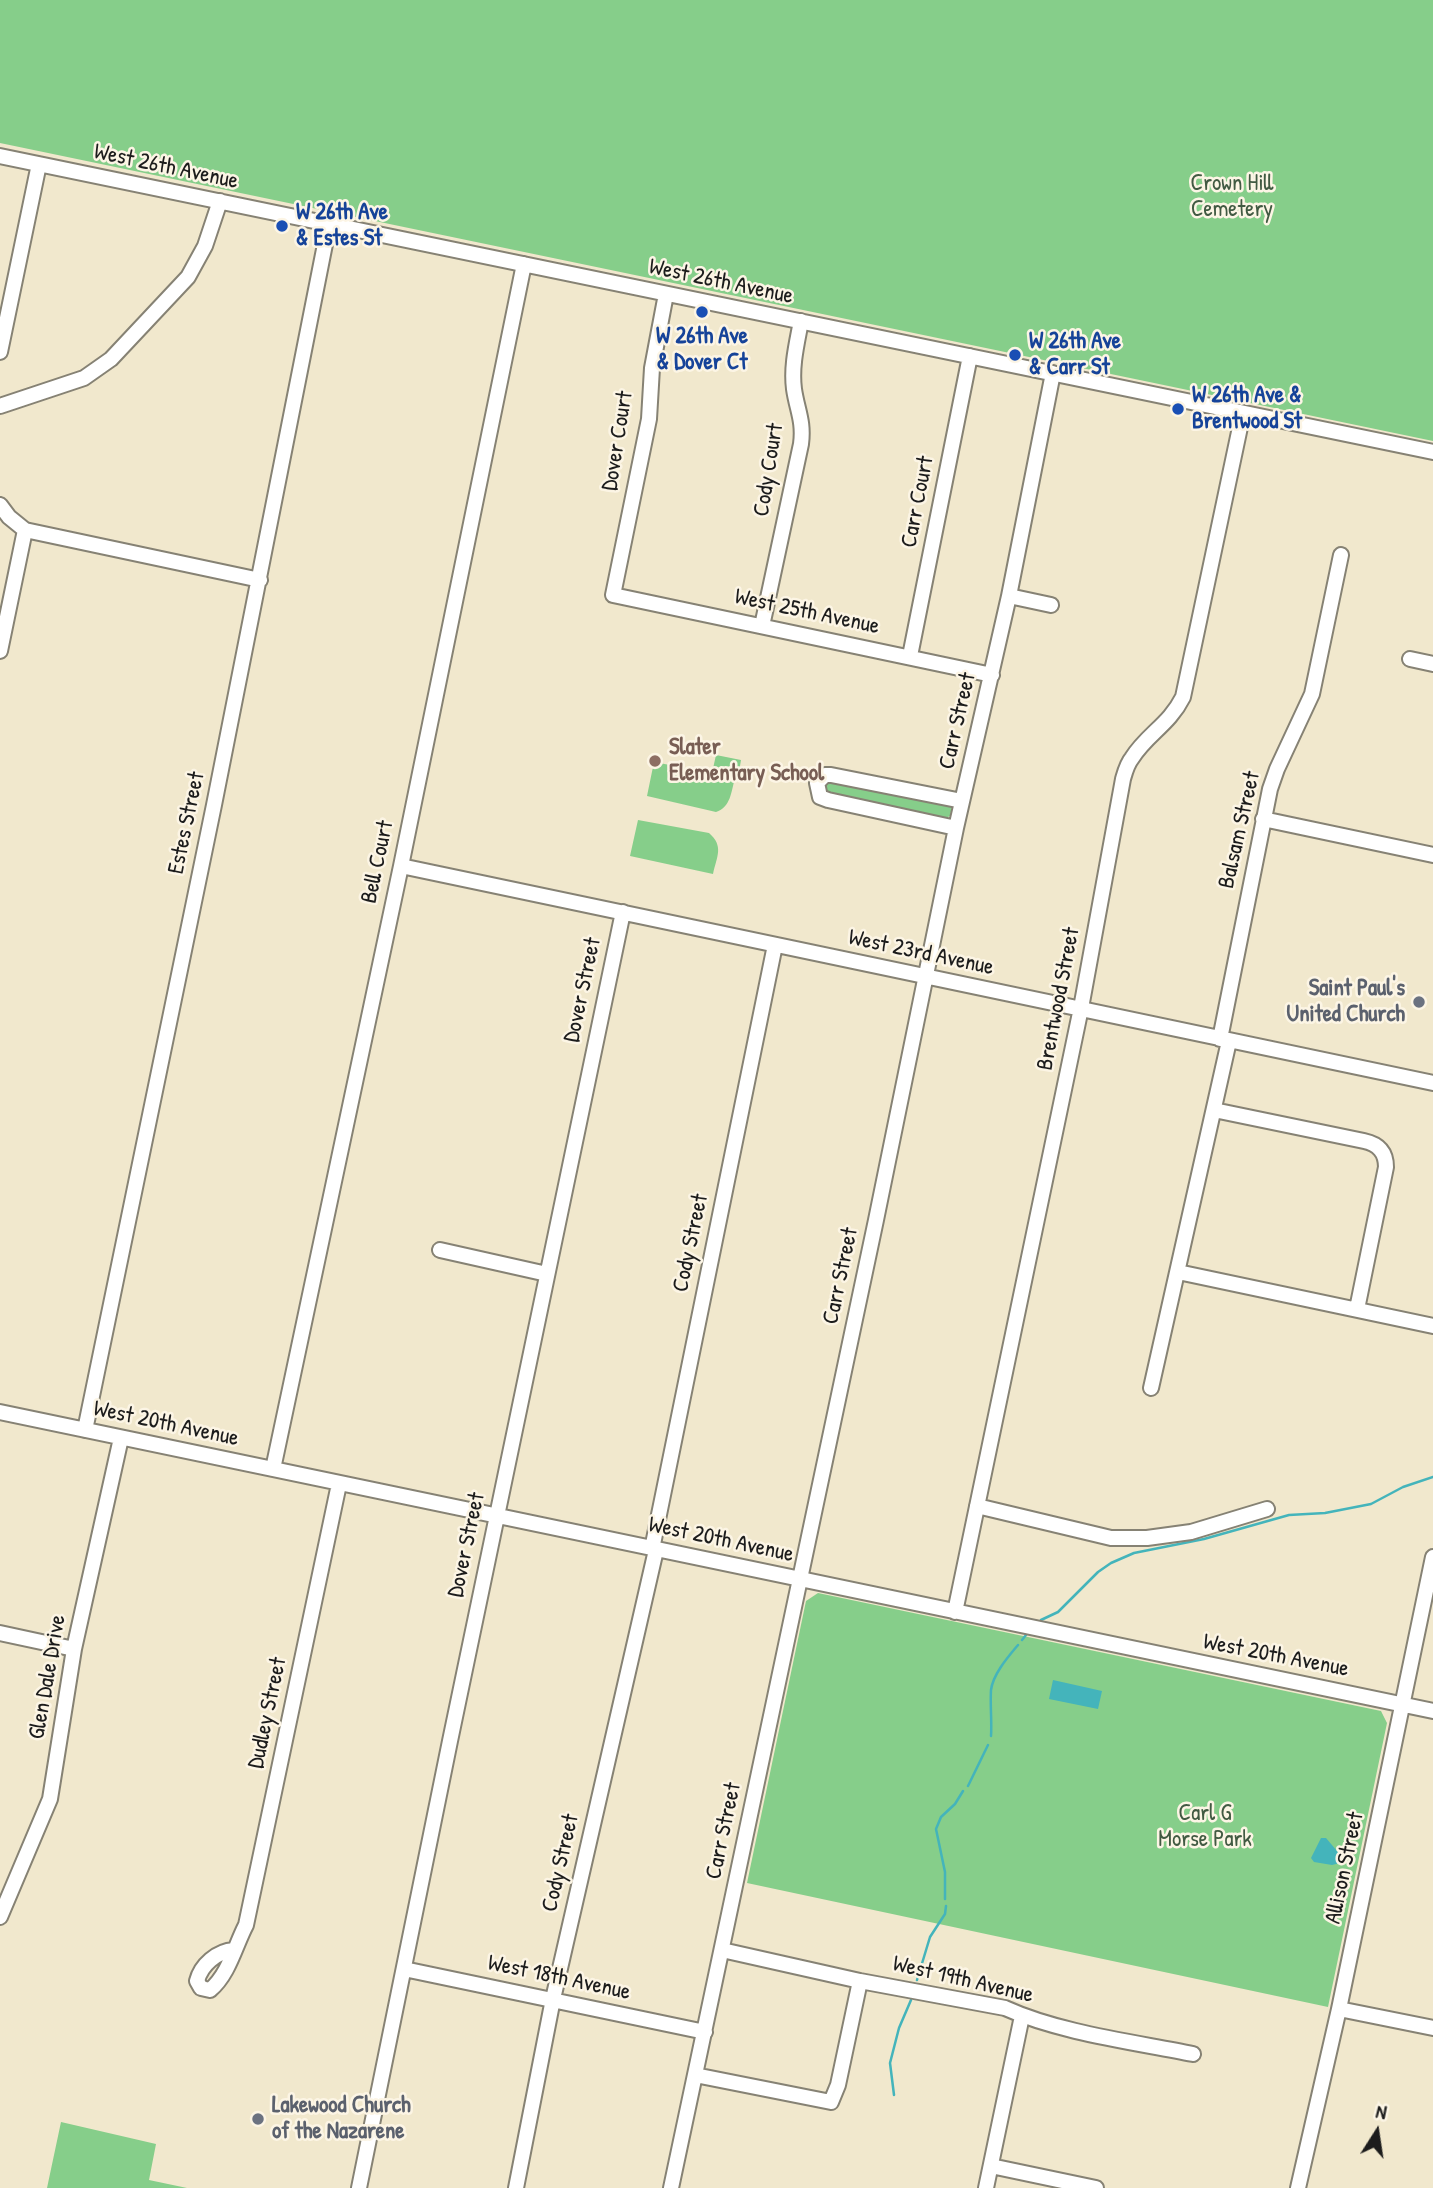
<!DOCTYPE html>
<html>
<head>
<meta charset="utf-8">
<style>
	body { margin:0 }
	#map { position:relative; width:1433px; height:2188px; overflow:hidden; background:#f1e8cd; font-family:"Patrick Hand",sans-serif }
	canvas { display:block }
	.north { position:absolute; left:1342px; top:2097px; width:70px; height:70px; -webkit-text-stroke:5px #fcf5e5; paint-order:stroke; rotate:12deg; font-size:19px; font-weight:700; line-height:28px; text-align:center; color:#1c1c1c }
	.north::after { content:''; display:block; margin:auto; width:24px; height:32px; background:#1c1c1c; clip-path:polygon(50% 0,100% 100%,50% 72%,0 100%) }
</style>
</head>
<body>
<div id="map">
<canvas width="1433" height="2188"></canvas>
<div class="north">N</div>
</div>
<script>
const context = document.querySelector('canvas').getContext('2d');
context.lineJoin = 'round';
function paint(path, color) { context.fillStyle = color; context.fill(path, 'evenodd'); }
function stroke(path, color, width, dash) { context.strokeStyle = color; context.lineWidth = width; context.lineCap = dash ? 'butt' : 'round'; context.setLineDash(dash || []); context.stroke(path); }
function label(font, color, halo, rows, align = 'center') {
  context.font = font + ' "Patrick Hand",sans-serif'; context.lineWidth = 5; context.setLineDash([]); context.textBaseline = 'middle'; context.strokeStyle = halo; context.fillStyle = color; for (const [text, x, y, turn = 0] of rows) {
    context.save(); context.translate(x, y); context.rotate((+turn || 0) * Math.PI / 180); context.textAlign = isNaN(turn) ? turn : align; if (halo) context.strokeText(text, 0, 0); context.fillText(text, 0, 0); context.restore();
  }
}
const green = new Path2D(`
	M 0,0 L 1433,0 L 1433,441 L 0,143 Z
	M 716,755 L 741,760 L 738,778 L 735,778 C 731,792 731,807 716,812 L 647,796 L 654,762 L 712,773 Z
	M 827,779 L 945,803 L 952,807 L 950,816 L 944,819 L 823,793 L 822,785 Z
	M 638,820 L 709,833 C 724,846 717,856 713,874 L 630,856 Z
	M 818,1593 L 1381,1711 L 1387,1723 L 1328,2007 L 747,1883 L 806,1601 Z
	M 61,2122 L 156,2144 L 149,2180 L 187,2188 L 47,2188 Z`);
const water = new Path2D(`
	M 1053,1680 L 1102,1691 L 1098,1709 L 1049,1699 Z
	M 1321,1838 L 1326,1838 L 1343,1858 L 1340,1863 L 1332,1865 L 1314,1862 L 1311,1858 Z`);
const stream = new Path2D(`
	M 1041,1620 L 1058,1612 L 1098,1572 L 1111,1563 L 1134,1553 L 1204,1539 L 1289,1515 L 1325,1513 L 1371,1504 L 1403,1487 L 1433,1477
	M 1022,1640 L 1026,1635
	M 991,1736 C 992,1721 990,1705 991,1690 C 993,1674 1008,1657 1018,1645
	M 968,1786 L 988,1745
	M 945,1899 L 945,1872 L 936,1829 L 941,1817 L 955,1804 L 963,1791
	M 917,1980 L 930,1937 L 945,1914 L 946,1906
	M 894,2095 L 890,2063 L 899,2028 L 911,2000`);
const minor = new Path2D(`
	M 0,156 L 1433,452
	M 666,294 L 652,368 L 649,419 L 613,595 L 992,675
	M 0,352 L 39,164
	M 0,406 L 84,378 L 111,359 L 188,277 L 205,246 L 220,201
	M 0,505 L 9,517 L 25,530 L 260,580
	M 1009,596 L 1051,605
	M 762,626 L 801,444 C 804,421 797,410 794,389 C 791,366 797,343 801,321
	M 0,651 L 25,530
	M 910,656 L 970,356
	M 1410,659 L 1433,664
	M 1263,819 L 1433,855
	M 956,828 L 828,800 L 820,797 L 817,783 L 825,775 L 831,775 L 962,801
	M 401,866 L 1433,1083
	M 1220,1039 L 1270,789 L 1277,769 L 1312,694 L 1341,555
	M 1214,1110 L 1364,1141 C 1378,1144 1386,1152 1386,1167 L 1357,1309
	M 440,1250 L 547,1274
	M 1178,1272 L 1433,1326
	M 1151,1388 L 1229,1041
	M 0,1412 L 1433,1711
	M 85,1430 L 214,805 L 329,224
	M 273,1469 L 401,866 L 524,264
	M 977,1506 L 1111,1538 L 1147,1538 L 1191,1532 L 1267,1509
	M 652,1549 L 775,945
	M 955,1612 L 1081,1008 L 1123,779 C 1125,772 1127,764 1132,758 C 1147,734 1169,725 1183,697 L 1243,413
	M 0,1633 L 74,1649
	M 0,1917 L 50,1799 L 74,1649 L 121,1438
	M 234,1950 C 217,1951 201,1965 197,1981 L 201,1988 L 210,1990 C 229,1974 235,1946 246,1925 L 339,1484
	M 722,1950 L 860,1981 L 1005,2008 C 1060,2033 1134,2042 1193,2054
	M 404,1969 L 705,2032
	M 1339,2009 L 1433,2028
	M 695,2075 L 831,2102 L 838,2085 L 860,1981
	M 991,2166 L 1096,2188
	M 359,2188 L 450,1741 L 623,912
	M 516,2188 L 553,1999 L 656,1550
	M 671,2188 L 876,1220 L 956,828 L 1009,596 L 1053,373
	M 986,2188 L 1022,2016
	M 1298,2188 L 1339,2009 L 1433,1557`);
const markers = [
	[282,226,7,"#1a4fb4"],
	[702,312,7,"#1a4fb4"],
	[1015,355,7,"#1a4fb4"],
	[1178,409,7,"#1a4fb4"],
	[655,761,7,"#8d6e63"],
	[1419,1002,7,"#6b7280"],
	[258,2119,7,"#6b7280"]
];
const streetNames = [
	["West 26th Avenue",166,167,12],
	["West 26th Avenue",721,282,12],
	["Dover Court",618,441,-81],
	["Cody Court",769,470,-81],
	["Carr Court",918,502,-79],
	["West 25th Avenue",807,612,12],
	["Carr Street",958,721,-77],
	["Estes Street",187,823,-78],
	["Balsam Street",1240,830,-77],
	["Bell Court",378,862,-78],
	["West 23rd Avenue",921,953,12],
	["Dover Street",583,990,-78],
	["Brentwood Street",1059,999,-79],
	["Cody Street",691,1243,-78],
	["Carr Street",841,1276,-78],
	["West 20th Avenue",166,1424,12],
	["West 20th Avenue",721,1540,12],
	["Dover Street",467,1545,-78],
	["West 20th Avenue",1276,1656,11],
	["Glen Dale Drive",48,1677,-80],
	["Dudley Street",268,1713,-78],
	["Carr Street",724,1831,-78],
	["Cody Street",561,1863,-77],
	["Allison Street",1345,1868,-78],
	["West 18th Avenue",559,1978,12],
	["West 19th Avenue",963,1980,13]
];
const parkNames = [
	["Crown Hill",1232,184],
	["Cemetery",1232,210],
	["Carl G",1205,1814],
	["Morse Park",1205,1840]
];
const transitNames = [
	["W 26th Ave",296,213],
	["& Estes St",296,239],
	["W 26th Ave",702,337,"center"],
	["& Dover Ct",702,363,"center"],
	["W 26th Ave",1029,342],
	["& Carr St",1029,368],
	["W 26th Ave &",1192,396],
	["Brentwood St",1192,422]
];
const educationNames = [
	["Slater",669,748],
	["Elementary School",669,774]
];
const worshipNames = [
	["Saint Paul's",1405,989],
	["United Church",1405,1015],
	["Lakewood Church",272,2106,"left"],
	["of the Nazarene",272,2132,"left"]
];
paint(green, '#86ce8a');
paint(water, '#44b4bb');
stroke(stream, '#44b4bb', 2.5);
stroke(minor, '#868274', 18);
stroke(minor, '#fff', 14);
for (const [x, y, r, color] of markers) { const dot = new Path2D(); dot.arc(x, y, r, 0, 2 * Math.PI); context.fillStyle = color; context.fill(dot); stroke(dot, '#fcf5e5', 2.5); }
label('23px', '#1c1c1c', '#fcf5e5', streetNames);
label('23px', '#415a42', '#fcf5e5', parkNames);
label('bold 23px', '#164399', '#fcf5e5', transitNames, 'left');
label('bold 23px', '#785e54', '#fcf5e5', educationNames, 'left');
label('bold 23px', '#5b616d', '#fcf5e5', worshipNames, 'right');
</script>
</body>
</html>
